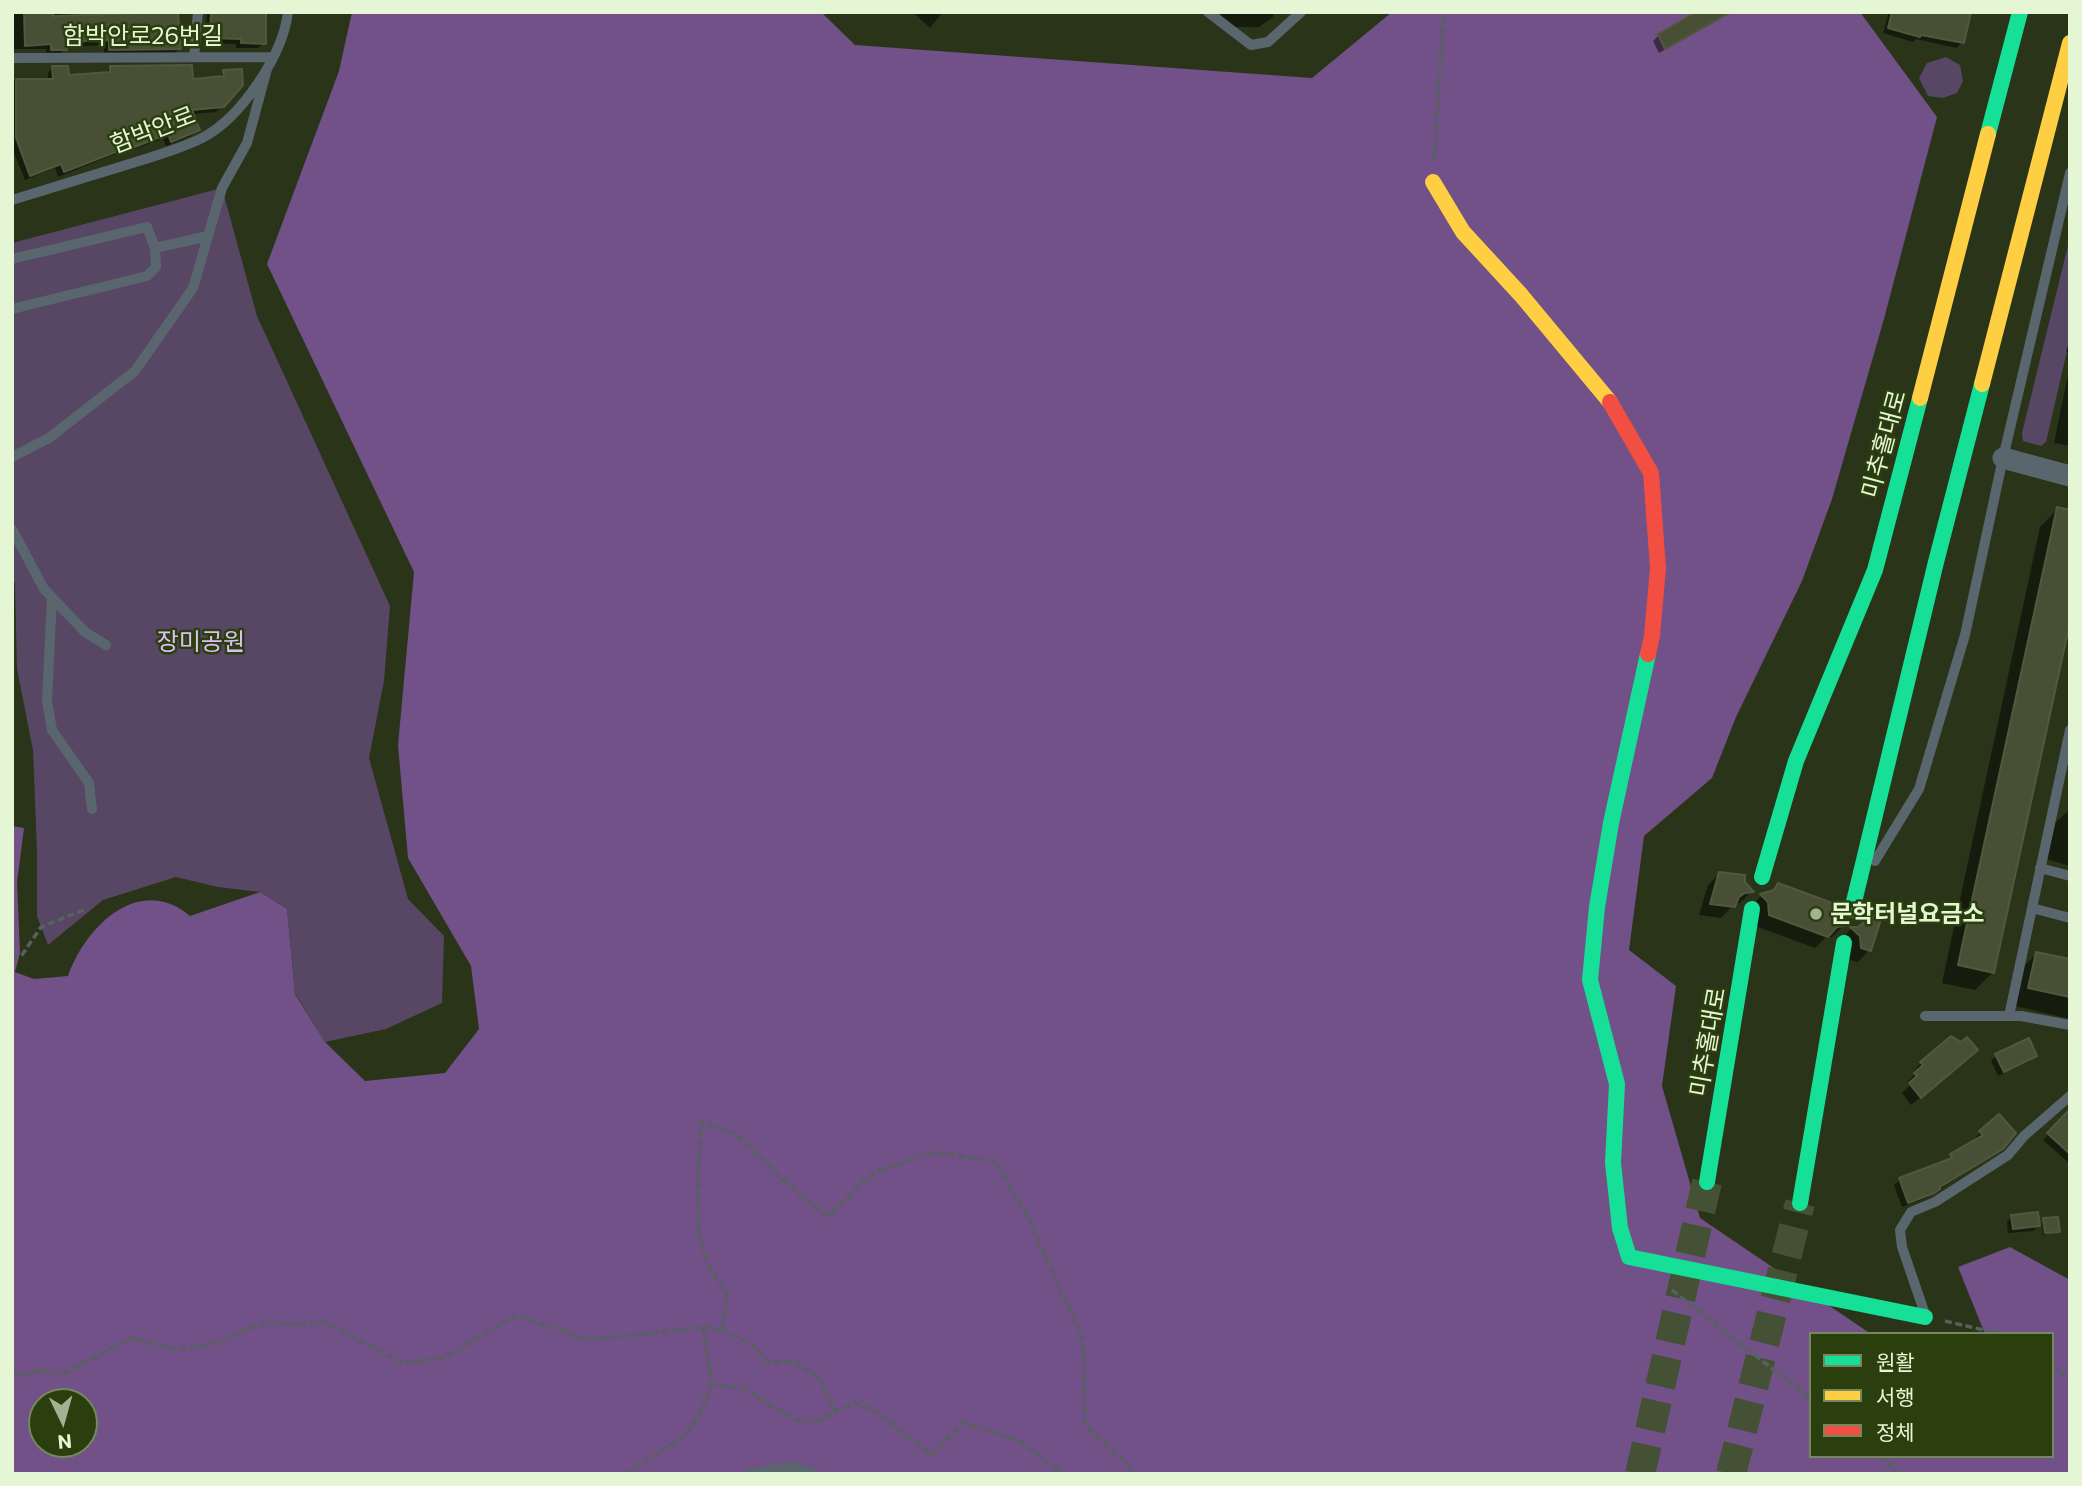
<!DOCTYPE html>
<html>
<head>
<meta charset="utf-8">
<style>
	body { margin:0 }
	#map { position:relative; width:2082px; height:1486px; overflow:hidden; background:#293419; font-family:Commissioner,"Noto Sans KR",sans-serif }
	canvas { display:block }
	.frame { position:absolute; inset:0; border:14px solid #e5f6d5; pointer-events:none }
	.legend { position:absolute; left:1809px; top:1332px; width:245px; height:126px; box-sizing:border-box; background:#2b3f0e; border:2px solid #75885e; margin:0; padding:9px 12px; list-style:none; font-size:21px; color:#e5f6d5 }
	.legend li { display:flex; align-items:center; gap:14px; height:35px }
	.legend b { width:35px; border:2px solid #75885e }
	.north { position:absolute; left:28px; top:1388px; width:70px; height:70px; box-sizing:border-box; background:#2b3f0e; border:2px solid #75885e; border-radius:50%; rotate:175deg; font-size:19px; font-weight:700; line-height:28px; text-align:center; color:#e5f6d5 }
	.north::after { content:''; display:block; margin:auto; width:24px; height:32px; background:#a3b293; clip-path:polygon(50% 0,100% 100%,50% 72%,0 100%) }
</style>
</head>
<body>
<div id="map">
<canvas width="2082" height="1486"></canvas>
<div class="frame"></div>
<ul class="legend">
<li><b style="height:9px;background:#16e098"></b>원활</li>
<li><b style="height:9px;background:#ffcf43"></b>서행</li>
<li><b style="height:9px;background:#f24e42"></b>정체</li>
</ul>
<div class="north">N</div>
</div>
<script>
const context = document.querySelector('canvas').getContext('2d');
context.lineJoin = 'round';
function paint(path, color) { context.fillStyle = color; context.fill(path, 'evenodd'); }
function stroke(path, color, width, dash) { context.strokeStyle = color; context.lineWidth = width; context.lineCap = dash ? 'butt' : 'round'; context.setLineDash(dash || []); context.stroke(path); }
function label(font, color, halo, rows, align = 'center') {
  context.font = font + ' Commissioner,"Noto Sans KR",sans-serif'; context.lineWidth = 5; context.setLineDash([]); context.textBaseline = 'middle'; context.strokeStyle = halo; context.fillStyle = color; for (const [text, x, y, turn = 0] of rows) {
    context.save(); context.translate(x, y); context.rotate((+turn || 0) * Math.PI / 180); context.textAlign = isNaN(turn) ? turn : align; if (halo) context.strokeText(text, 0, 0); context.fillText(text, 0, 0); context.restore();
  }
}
const green = new Path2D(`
	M 1946,57 L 1960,65 L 1963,81 L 1957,93 L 1943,98 L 1928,96 L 1919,78 L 1927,63 Z
	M 222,188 L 257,316 L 390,606 L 384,681 L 369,758 L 408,899 L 444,936 L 442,1003 L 386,1029 L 325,1042 L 295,993 L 287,909 L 260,892 L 218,887 L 176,877 L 103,900 L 48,945 L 37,916 L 37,852 L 33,750 L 17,669 L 15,583 L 12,577 L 12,243 Z
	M 2070,237 L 2070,338 L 2046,442 L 2041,446 L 2023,441 L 2022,433 Z`);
const forest = new Path2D(`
	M 352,12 L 821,12 L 855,45 L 1312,78 L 1392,12 L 1860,12 L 1937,117 L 1884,319 L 1832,499 L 1802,581 L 1736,717 L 1712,778 L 1644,836 L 1629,950 L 1676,986 L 1662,1086 L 1700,1218 L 1871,1334 L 1811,1334 L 1811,1456 L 2052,1456 L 2052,1334 L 1985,1334 L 1958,1267 L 2010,1247 L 2070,1280 L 2070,1474 L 12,1474 L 12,826 L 24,828 L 17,882 L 20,953 L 15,972 L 34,979 L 68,976 C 85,927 139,873 190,916 L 260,892 L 287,909 L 295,994 L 325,1042 L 365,1081 L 445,1073 L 479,1029 L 471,966 L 408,858 L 398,745 L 414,572 L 267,264 L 339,71 ZM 42,1402 L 84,1402 L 84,1444 L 42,1444 Z`);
const shadow = new Path2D(`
	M 12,12 L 176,12 L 179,49 L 173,54 L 104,55 L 104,45 L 65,47 L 60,55 L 46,55 L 46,49 L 12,49 Z
	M 207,12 L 264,12 L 264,43 L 258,48 L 236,48 L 236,44 L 206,43 Z
	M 913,12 L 943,12 L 930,28 Z
	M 1220,12 L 1273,12 L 1273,17 L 1259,27 L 1230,27 L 1220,20 Z
	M 1699,12 L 1719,18 L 1713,23 L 1659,53 L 1653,41 L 1659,35 Z
	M 1889,12 L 1970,12 L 1962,42 L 1957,48 L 1916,39 L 1913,42 L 1883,33 Z
	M 53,67 L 67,76 L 105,73 L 111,67 L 191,80 L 218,78 L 224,72 L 241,85 L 216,112 L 192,114 L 198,129 L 191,136 L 166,146 L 163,139 L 126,152 L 125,150 L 58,177 L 55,168 L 25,180 L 12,148 L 12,80 L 48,81 L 48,73 Z
	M 2070,337 L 2070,353 L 2066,352 Z
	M 2070,365 L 2070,446 L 2054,443 Z
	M 2058,509 L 1993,972 L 1975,990 L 1942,983 L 2040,527 Z
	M 2070,809 L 2070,866 L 2043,858 L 2051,827 Z
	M 1720,873 L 1744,882 L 1751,892 L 1740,903 L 1734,904 L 1721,918 L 1699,915 L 1708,885 Z
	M 1779,885 L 1834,916 L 1843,926 L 1832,937 L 1825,938 L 1815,948 L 1758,927 L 1750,907 L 1761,896 L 1771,893 Z
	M 1858,928 L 1869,950 L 1858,962 L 1850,960 L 1840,940 L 1851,929 Z
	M 2037,953 L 2070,961 L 2070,1019 L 2011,1005 L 2019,971 Z
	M 1997,1055 L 2035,1056 L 2030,1061 L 1998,1076 L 1991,1061 Z
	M 1967,1059 L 1911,1105 L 1902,1093 L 1910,1085 L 1907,1082 L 1915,1074 L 1913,1072 L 1921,1063 Z
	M 2067,1115 L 2070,1118 L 2070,1164 L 2043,1140 Z
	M 1999,1117 L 2001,1148 L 1995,1154 L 1926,1198 L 1902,1207 L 1894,1185 L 1900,1180 L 1946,1163 L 1951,1155 L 1977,1140 L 1975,1138 Z
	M 2012,1216 L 2038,1226 L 2033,1231 L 2008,1233 L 2007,1222 Z
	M 2044,1220 L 2058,1231 L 2043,1235 L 2042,1222 Z`);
const building = new Path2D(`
	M 24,12 L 53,12 L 53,16 L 178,12 L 181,49 L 109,50 L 109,40 L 67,42 L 67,50 L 51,50 L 51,44 L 25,46 Z
	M 211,12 L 266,12 L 266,44 L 241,43 L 241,39 L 210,38 Z
	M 1696,12 L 1731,12 L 1665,49 L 1658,34 Z
	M 1892,12 L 1971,12 L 1964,43 L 1921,35 L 1920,37 L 1888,28 Z
	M 192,65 L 193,79 L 224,76 L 223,70 L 242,69 L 243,85 L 224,107 L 192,110 L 200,130 L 171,142 L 168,134 L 132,148 L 131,146 L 64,172 L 61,164 L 30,176 L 16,138 L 16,79 L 53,79 L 52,66 L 68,66 L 69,75 L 110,72 L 110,66 Z
	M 2057,507 L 2070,510 L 2070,622 L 1994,973 L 1958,965 Z
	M 1719,872 L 1745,875 L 1745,882 L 1754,892 L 1745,893 L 1739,897 L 1735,907 L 1710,904 Z
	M 1778,883 L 1835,904 L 1835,916 L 1845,926 L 1837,927 L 1828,937 L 1769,915 L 1768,902 L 1760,894 L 1774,890 Z
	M 1869,915 L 1881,919 L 1871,951 L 1861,948 L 1860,936 L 1850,927 L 1858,927 L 1864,922 Z
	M 2036,952 L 2070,959 L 2070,997 L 2028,988 Z
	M 1951,1036 L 1961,1042 L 1967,1037 L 1978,1050 L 1921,1098 L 1909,1083 L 1917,1076 L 1914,1073 L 1923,1065 L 1920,1062 Z
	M 2029,1038 L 2037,1056 L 2004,1072 L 1995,1054 Z
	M 2070,1109 L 2070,1154 L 2047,1133 Z
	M 1999,1114 L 2016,1133 L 2003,1149 L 1940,1187 L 1940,1189 L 1934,1193 L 1908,1203 L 1899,1178 L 1952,1158 L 1950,1154 L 1983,1135 L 1979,1131 Z
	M 2038,1212 L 2040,1226 L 2013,1229 L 2011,1215 Z
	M 2058,1217 L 2060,1232 L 2045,1233 L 2043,1218 Z`);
const secondaryTunnel = new Path2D(`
	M 1640,1474 L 1707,1182
	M 1731,1474 L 1800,1203`);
const path = new Path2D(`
	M 1434,160 L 1443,22 L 1447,12
	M 12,960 L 22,955 L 41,927 L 86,909
	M 1672,1290 L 1811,1399
	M 1945,1321 L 2001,1334
	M 703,1327 L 722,1330 L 727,1295 L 709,1266 L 699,1238 L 698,1176 L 701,1122 L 736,1134 L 788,1185 L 828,1216 L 874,1172 L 935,1152 L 995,1161 L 1028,1218 L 1083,1339 L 1085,1425 L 1128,1464 L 1133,1474
	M 722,1330 L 751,1344 L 768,1362 L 794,1362 L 820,1379 L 836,1412
	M 2052,1365 L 2070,1379
	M 12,1373 L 24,1375 L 40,1370 L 62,1374 L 132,1338 L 178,1350 L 216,1343 L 242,1331 L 271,1322 L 290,1325 L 324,1322 L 403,1363 L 443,1358 L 517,1315 L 589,1340 L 703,1327 L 712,1384
	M 1879,1456 L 1900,1474
	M 626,1474 L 683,1437 L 698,1418 L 712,1384 L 746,1389 L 773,1408 L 800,1421 L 819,1420 L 855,1403 L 881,1414 L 931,1455 L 964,1422 L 1021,1442 L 1064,1474`);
const lane = new Path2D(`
	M 1208,12 L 1251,45 L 1268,42 L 1301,12
	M 194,57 L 198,12
	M 12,58 L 273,57
	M 12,200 C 50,188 88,177 126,165 C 151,157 178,150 202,138 C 241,118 283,55 288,12
	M 155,248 L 208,236
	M 12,259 L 147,227 L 155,248 L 156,267 L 147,276 L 12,309
	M 12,457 L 49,438 L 135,371 L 193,288 L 222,188 L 247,143 L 267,69
	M 12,529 L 44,589 L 85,632 L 106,645
	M 52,597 L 47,701 L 52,730 L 89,783 L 92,809
	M 1875,861 L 1919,789 L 1965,635 L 2003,458 L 2070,173
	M 2040,868 L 2070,876
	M 2032,908 L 2070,918
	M 1925,1016 L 2021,1016 L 2070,1025
	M 2009,1016 L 2070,730
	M 1925,1314 L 1902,1247 L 1900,1230 L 1911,1212 L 1935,1202 L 2008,1155 L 2024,1136 L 2070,1096
	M 750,1474 L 791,1467 L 815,1474`);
const street = new Path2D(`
	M 2003,458 L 2070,476`);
const fast = new Path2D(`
	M 1988,134 L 2020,12
	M 1648,654 L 1611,823 L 1597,907 L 1590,980 L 1617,1084 L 1613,1163 L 1620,1228 L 1629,1257 L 1925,1317
	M 1762,877 L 1796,761 L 1875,570 L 1920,398
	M 1852,910 L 1936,562 L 1982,384
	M 1707,1182 L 1752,909
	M 1800,1203 L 1844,943`);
const slow = new Path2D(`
	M 1433,182 L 1463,232 L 1521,295 L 1610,402
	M 1982,384 L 2070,43
	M 1920,398 L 1988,134`);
const jam = new Path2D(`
	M 1610,402 L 1651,473 L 1658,568 L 1652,636 L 1648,654`);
const markers = [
	[1816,914,7,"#a3b293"]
];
const streetNames = [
	["함박안로26번길",143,36],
	["함박안로",153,130,-21],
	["미추홀대로",1884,444,-75],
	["미추홀대로",1708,1042,-80]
];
const parkNames = [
	["장미공원",201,642]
];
const poiNames = [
	["문학터널요금소",1830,914]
];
paint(green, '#584665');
paint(forest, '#715187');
paint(shadow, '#0007');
paint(building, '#484f35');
stroke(building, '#52583d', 2);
stroke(secondaryTunnel, '#455135', 30, [30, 15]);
stroke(path, '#576260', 3.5, [7, 3.5]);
stroke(lane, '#59666e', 10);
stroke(street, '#59666e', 21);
stroke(fast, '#16e098', 16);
stroke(slow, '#ffcf43', 16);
stroke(jam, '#f24e42', 16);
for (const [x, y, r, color] of markers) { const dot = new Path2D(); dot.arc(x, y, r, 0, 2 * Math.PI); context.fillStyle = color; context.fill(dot); stroke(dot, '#2b3f0e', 2.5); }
label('24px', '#e5f6d5', '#2b3f0e', streetNames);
label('24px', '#ddbff6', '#2b3f0e', parkNames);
label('bold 24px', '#e5f6d5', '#2b3f0e', poiNames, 'left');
</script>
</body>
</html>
